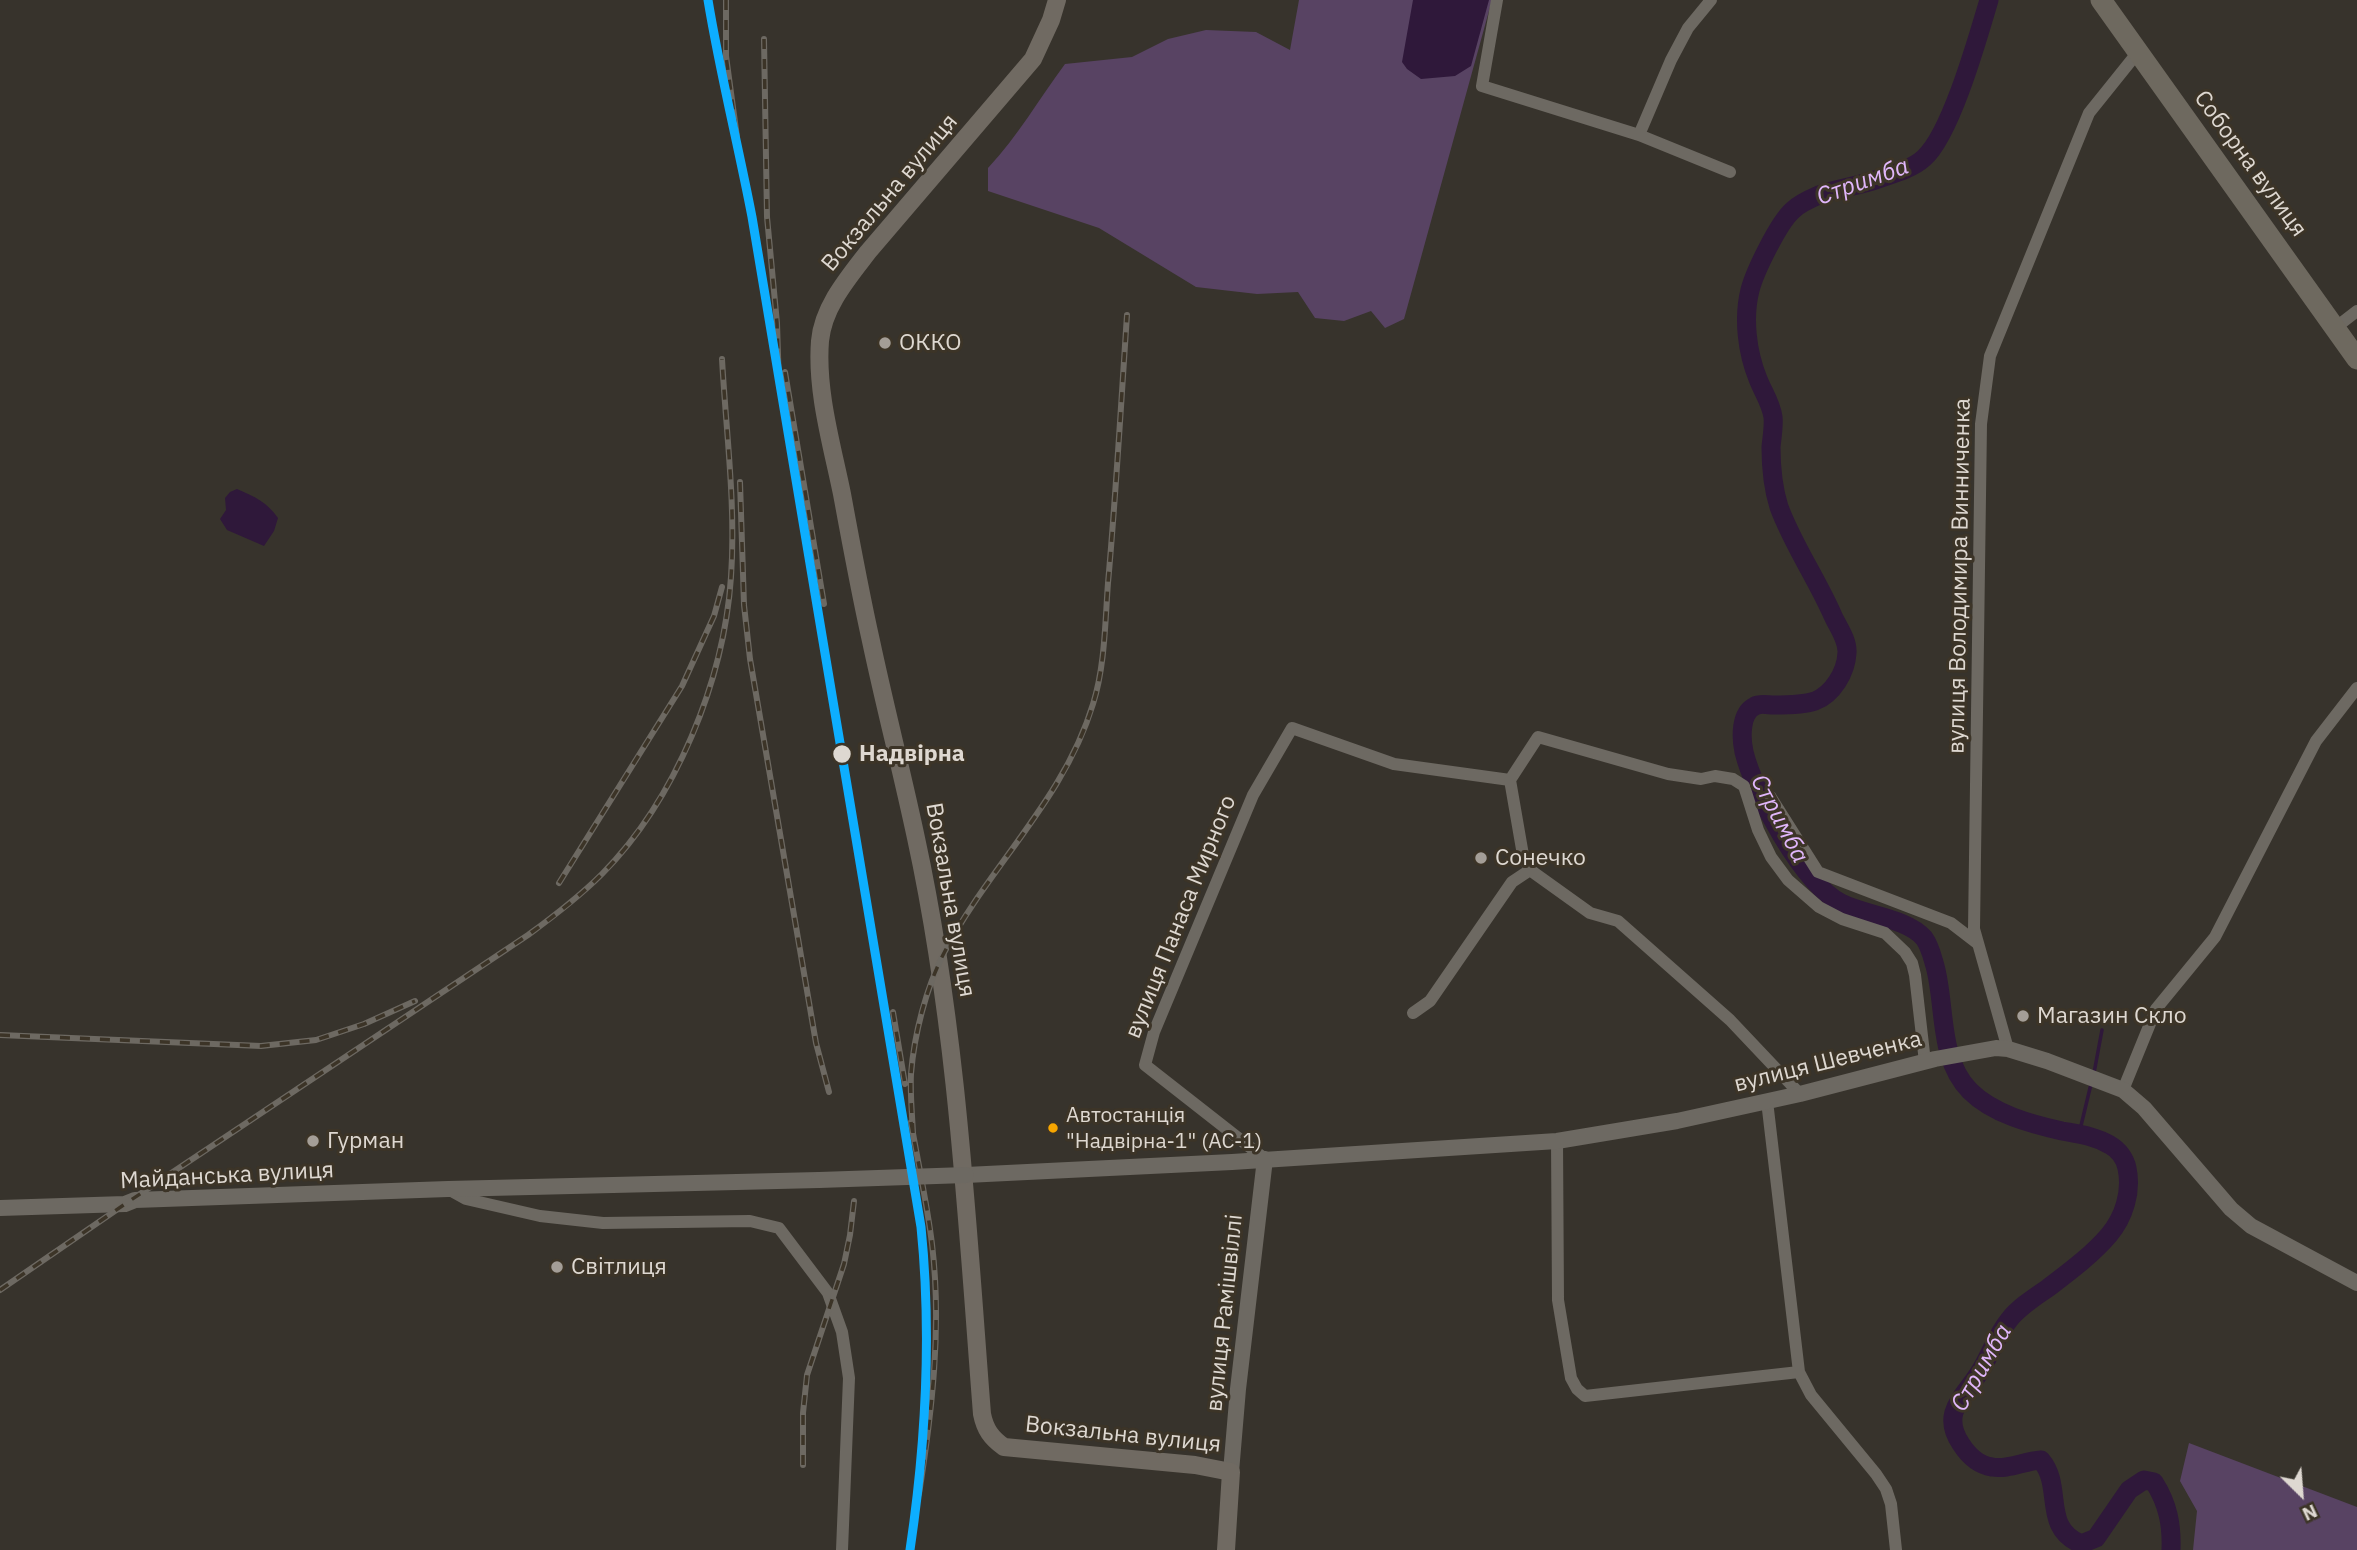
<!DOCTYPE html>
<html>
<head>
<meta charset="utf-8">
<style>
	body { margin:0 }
	#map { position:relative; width:2357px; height:1550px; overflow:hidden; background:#37332c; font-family:"IBM Plex Sans",sans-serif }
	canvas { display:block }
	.north { position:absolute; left:2266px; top:1459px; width:70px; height:70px; -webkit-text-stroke:5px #3c3427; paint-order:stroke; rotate:155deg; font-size:19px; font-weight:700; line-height:28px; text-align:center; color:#ded8d1 }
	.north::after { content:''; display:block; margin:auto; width:24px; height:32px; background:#ded8d1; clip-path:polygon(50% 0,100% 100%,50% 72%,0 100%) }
</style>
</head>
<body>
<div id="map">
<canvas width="2357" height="1550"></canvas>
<div class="north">N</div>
</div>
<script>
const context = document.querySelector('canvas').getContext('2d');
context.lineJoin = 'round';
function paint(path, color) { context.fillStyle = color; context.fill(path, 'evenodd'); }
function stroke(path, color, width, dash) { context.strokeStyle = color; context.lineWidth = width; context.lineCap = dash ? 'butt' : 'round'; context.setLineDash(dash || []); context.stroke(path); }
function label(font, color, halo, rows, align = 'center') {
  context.font = font + ' "IBM Plex Sans",sans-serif'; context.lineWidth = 6; context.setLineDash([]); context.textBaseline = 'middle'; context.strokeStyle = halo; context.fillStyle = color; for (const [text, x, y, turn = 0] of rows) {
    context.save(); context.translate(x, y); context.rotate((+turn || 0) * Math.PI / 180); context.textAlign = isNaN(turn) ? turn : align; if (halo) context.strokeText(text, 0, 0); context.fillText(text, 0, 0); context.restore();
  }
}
const green = new Path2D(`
	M 1299,0 L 1492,0 L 1404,319 L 1385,328 L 1371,311 L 1344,321 L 1315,318 L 1298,292 L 1257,294 L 1196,287 L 1099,228 L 988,191 L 988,168 C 1018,136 1039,99 1065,64 L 1132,57 L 1168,39 L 1206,30 L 1256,32 L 1290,50 Z
	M 2189,1443 L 2357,1507 L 2357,1550 L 2193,1550 L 2197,1511 L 2180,1481 Z`);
const water = new Path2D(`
	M 1413,0 L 1489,0 L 1471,66 L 1455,76 L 1421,79 L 1407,69 L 1402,62 Z
	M 237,489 C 254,496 268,503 278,518 L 274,531 L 264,546 L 227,530 L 220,519 L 226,510 L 225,498 L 230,492 Z`);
const stream = new Path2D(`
	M 2094,1073 L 2102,1030
	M 2079,1134 L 2091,1084`);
const river = new Path2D(`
	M 1989,0 C 1978,37 1951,134 1924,158 C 1912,169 1893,174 1878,179 C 1859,186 1838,188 1819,195 C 1812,198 1799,204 1793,210 C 1779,222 1755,271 1750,290 C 1743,318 1747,352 1758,379 C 1763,392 1771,403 1773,417 C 1774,426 1772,437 1771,447 C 1771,466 1773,488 1779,507 C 1793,545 1817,579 1833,616 C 1838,627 1848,640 1847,653 C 1846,672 1833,694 1815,701 C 1804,705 1786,705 1774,705 C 1768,705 1760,703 1755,706 C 1740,713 1741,738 1744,752 C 1754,793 1803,884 1841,903 C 1864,915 1907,918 1924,938 C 1930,946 1932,956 1935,966 C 1946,1006 1938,1059 1970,1091 C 1993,1114 2031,1124 2062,1131 C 2078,1134 2095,1136 2110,1145 C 2119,1150 2125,1159 2127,1168 C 2132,1192 2124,1217 2109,1235 C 2092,1255 2069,1272 2048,1288 C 2035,1297 2019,1307 2009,1320 C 1996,1336 1990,1356 1979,1373 C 1964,1397 1940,1413 1961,1444 C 1968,1455 1978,1465 1992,1467 C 2008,1470 2024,1461 2041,1460 C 2064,1487 2041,1527 2081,1544 L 2096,1538 L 2129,1490 L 2144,1480 L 2154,1482 C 2168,1504 2172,1525 2171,1550`);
const minor = new Path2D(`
	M 1497,0 L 1482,86 L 1639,135 L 1730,172
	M 1639,135 L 1671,60 L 1688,28 L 1711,0
	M 2335,328 L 2357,311
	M 1770,796 L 1818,872 L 1951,923 L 1977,943
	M 1413,1013 L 1430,1001 L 1512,882 L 1530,870
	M 2008,1049 L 1974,929 L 1981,424 L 1990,356 L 2089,113 L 2138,52
	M 2123,1090 L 2156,1009 L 2215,937 L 2316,741 L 2357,688
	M 1800,1094 L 1730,1020 L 1618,921 L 1590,913 L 1530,870 L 1523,855 L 1510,780 L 1538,737 L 1668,774 L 1701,779 L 1715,776 L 1733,779 L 1744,786 L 1758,830 L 1771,857 L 1788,880 L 1819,907 L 1842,919 L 1885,933 L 1905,952 L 1912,963 L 1915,975 L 1925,1062
	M 1557,1141 L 1558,1300 L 1571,1378 L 1577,1389 L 1585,1396 L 1799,1372 L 1767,1101
	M 1265,1159 L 1145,1065 L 1154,1032 L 1253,795 L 1292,728 L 1394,764 L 1510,780
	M 448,1189 L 466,1199 L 540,1216 L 603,1223 L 750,1221 L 779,1228 L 828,1293 L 842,1332 L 849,1378 L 842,1550
	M 1799,1372 L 1811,1395 L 1876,1474 L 1886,1489 L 1891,1504 L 1896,1550`);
const tertiary = new Path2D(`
	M 966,1175 L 1232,1162 L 1557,1141 L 1677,1121 L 1800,1094 L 1935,1059 L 1996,1048 L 2008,1049 L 2047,1061 L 2123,1090 L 2144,1108 L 2231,1209 L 2251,1226 L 2357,1283
	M 0,1208 L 125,1204 L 135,1200 L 448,1189 L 819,1180
	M 1231,1472 L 1238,1389 L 1265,1159`);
const secondary = new Path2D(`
	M 1057,0 L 1051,20 L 1033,59 L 868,252 C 848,278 823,307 820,341 C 816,391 832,445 842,494 C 851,543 860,592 871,641 C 885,707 902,772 916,838 C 957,1027 967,1222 982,1414 C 985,1429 991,1438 1004,1447 L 1195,1465 L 1231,1472 L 1226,1550`);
const primary = new Path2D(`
	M 2101,0 L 2357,359`);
const rail = new Path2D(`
	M 726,0 L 726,56 L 737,137
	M 764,39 L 767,217 L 777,323 L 779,386
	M 785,372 L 824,604
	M 740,482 L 744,605 L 750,659 L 816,1043 L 829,1092
	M 559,883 L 682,686 L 714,616 L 722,587
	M 893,1012 L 905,1084
	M 0,1035 L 261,1046 L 316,1040 L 364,1024 L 415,1001
	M 911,1122 C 918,1163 927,1203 932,1244 C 942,1327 932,1412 919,1494
	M 913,1133 C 912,1113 910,1093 911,1074 C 914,1035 926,988 944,953 C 989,866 1064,800 1093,704 C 1105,666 1105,623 1108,583 C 1116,494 1121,404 1127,315
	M 0,1290 L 125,1204 L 528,935 C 554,916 579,897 602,874 C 676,799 724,681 731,577 C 736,505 726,431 722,359
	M 803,1465 L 803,1413 L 807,1375 L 844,1264 L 850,1235 L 854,1201`);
const tertiaryBridge = new Path2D(`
	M 819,1180 L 966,1175`);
const rail1 = new Path2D(`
	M 708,0 C 720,73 738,144 752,217 L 921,1227 C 932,1336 926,1442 910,1550`);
const markers = [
	[885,343,7,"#a49e97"],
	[842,754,10,"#ded8d1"],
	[1481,858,7,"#a49e97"],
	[2023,1016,7,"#a49e97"],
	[1053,1128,6,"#f7a600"],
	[313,1141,7,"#a49e97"],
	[557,1267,7,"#a49e97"]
];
const busNames = [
	["Автостанція",1066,1116],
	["\"Надвірна-1\" (АС-1)",1066,1142]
];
const streetNames = [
	["Соборна вулиця",2250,164,54],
	["Вокзальна вулиця",890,193,-50],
	["вулиця Володимира Винниченка",1960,576,-89],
	["Вокзальна вулиця",950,900,80],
	["вулиця Панаса Мирного",1181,917,-68],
	["вулиця Шевченка",1828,1062,-14],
	["Майданська вулиця",227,1176,-3],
	["вулиця Рамішвіллі",1225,1313,-84],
	["Вокзальна вулиця",1123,1435,6]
];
const poiNames = [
	["ОККО",899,343],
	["Сонечко",1495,858],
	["Магазин Скло",2037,1016],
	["Гурман",327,1141],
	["Світлиця",571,1267]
];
const stopNames = [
	["Надвірна",859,754]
];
const waterNames = [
	["Стримба",1863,182,-20],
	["Стримба",1779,819,62],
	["Стримба",1982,1368,-60]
];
paint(green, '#584363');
paint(water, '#2f183a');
stroke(stream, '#2f183a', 3.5);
stroke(river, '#2f183a', 19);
stroke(minor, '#6d6962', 12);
stroke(tertiary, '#6d6962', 16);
stroke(secondary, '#706a62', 18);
stroke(primary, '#6e695f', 21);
stroke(rail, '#6d6962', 6);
stroke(rail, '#3c3427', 3.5, [10]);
stroke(tertiaryBridge, '#6d6962', 16);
stroke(rail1, '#0daeff', 9);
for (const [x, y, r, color] of markers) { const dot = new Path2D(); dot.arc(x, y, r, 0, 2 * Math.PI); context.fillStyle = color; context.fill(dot); stroke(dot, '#3c3427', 2.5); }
label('21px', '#ded8d1', '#3c3427', busNames, 'left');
label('23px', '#ded8d1', '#3c3427', streetNames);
label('23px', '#ded8d1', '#3c3427', poiNames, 'left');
label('bold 23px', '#ded8d1', '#3c3427', stopNames, 'left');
label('italic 24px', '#e0b6fa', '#3c3427', waterNames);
</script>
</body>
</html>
